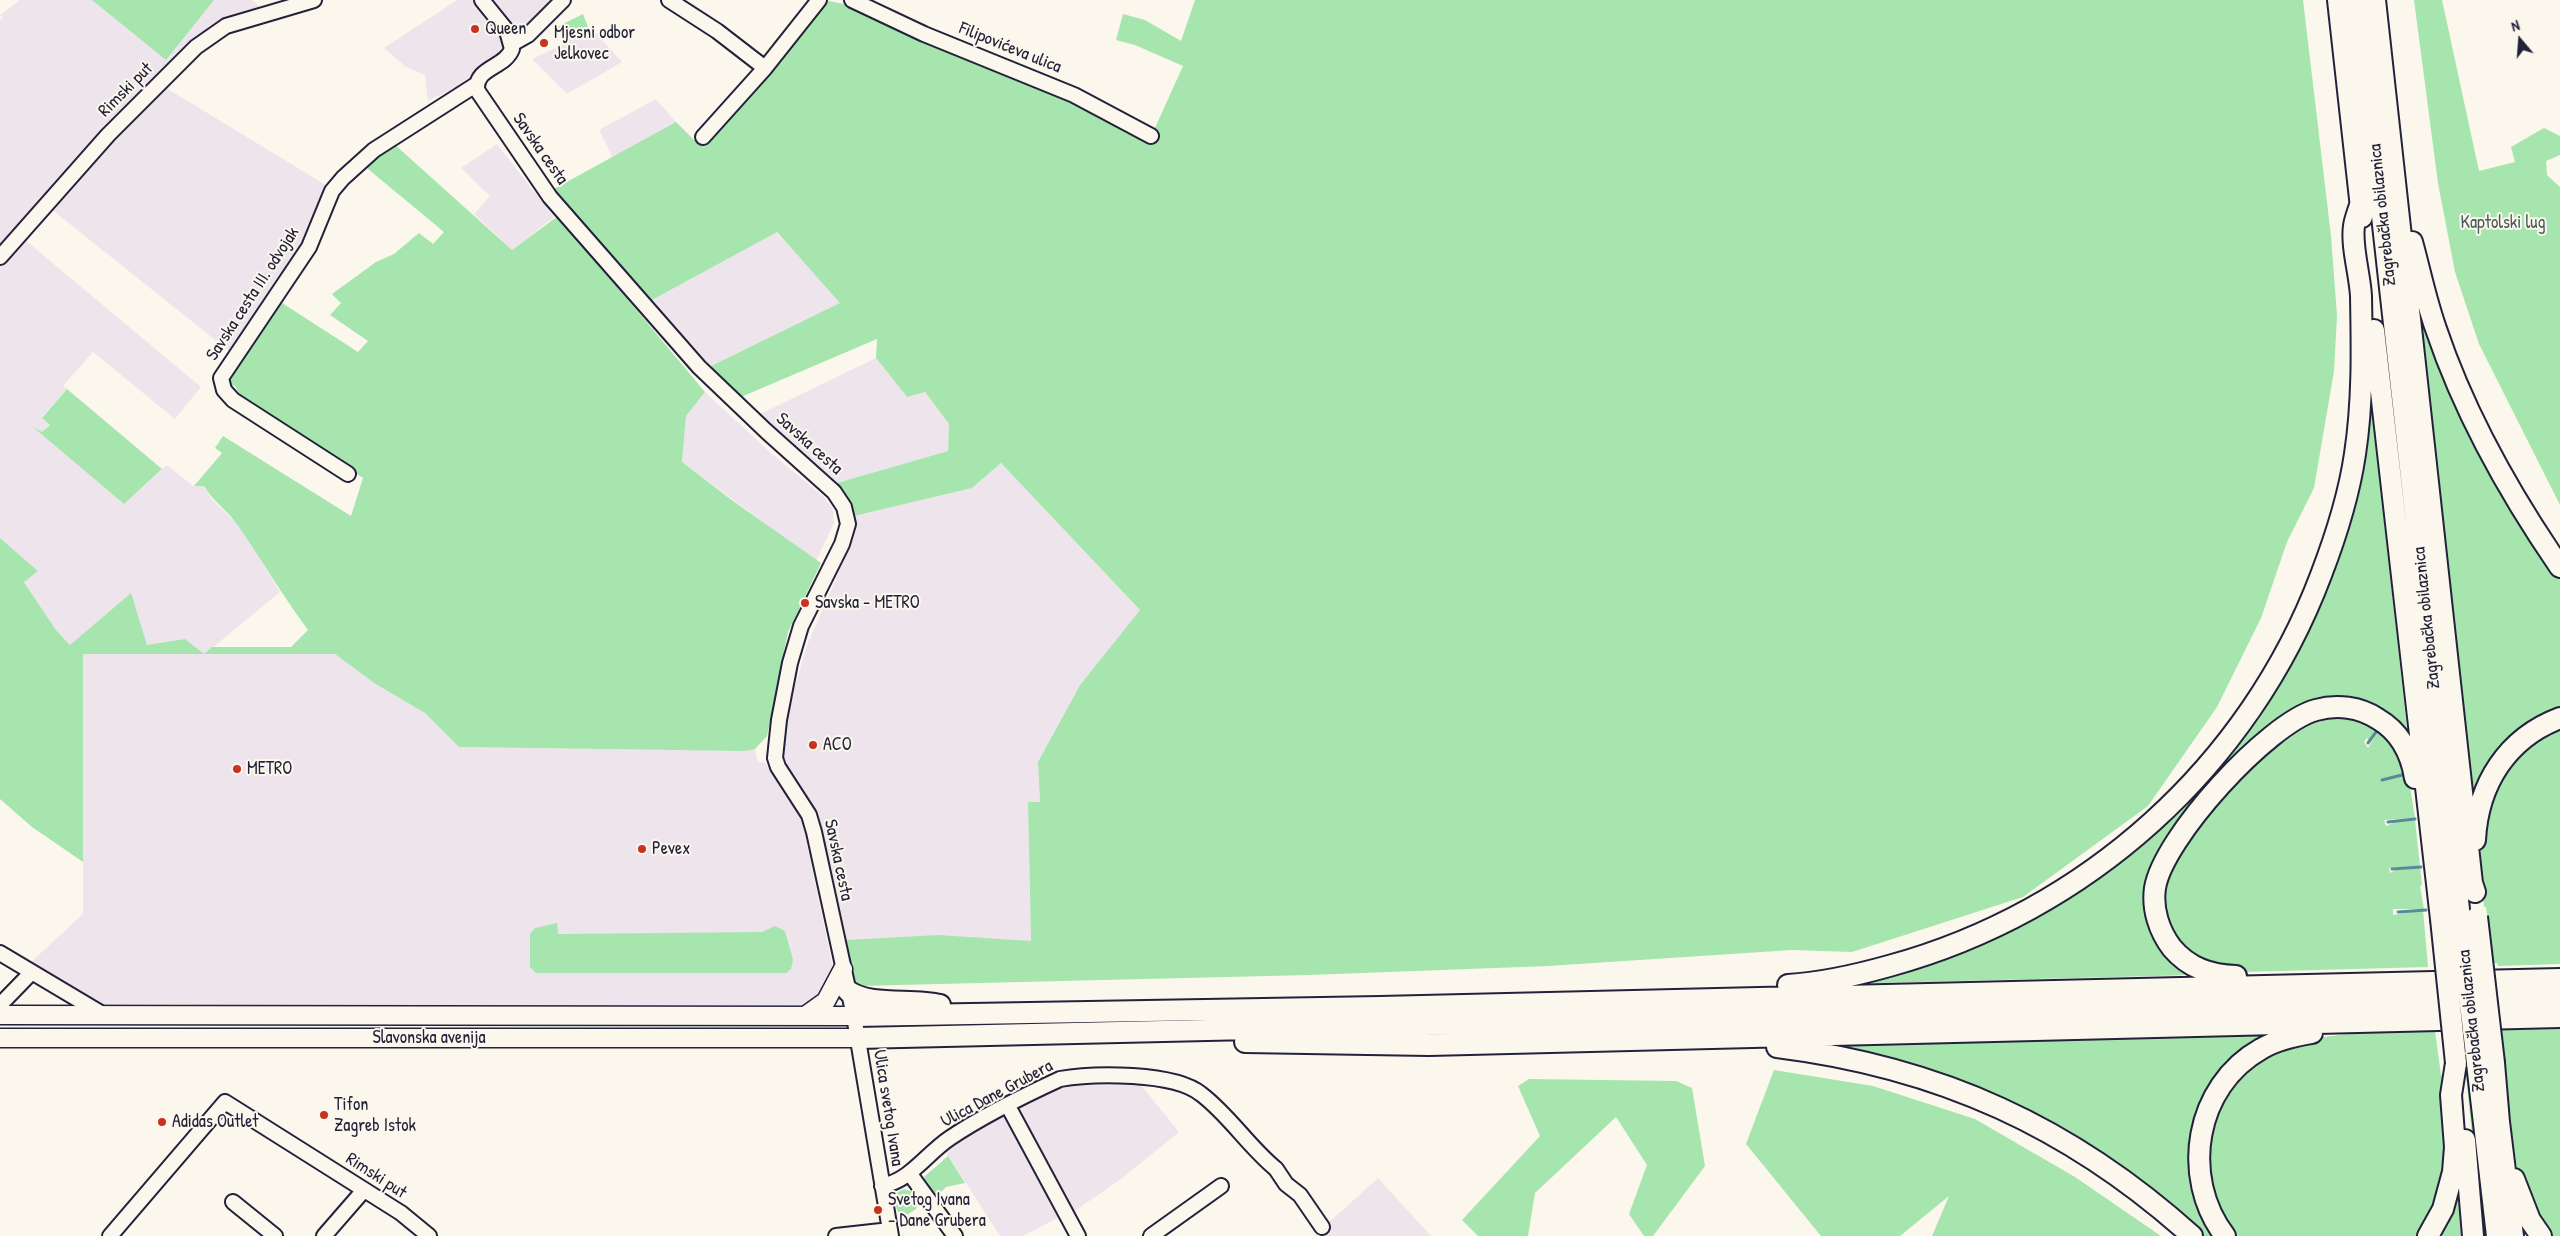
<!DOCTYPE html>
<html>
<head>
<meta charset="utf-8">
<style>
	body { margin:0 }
	#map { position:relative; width:2560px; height:1236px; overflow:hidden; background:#fbf7ec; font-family:"Patrick Hand",sans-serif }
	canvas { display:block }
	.north { position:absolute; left:2495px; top:15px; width:50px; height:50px; -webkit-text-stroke:4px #fbf7ec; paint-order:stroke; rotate:342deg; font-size:14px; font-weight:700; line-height:20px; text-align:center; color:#22223b }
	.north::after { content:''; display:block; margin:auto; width:18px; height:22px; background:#22223b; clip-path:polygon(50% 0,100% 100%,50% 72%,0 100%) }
</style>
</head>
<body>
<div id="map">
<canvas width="2560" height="1236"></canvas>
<div class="north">N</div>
</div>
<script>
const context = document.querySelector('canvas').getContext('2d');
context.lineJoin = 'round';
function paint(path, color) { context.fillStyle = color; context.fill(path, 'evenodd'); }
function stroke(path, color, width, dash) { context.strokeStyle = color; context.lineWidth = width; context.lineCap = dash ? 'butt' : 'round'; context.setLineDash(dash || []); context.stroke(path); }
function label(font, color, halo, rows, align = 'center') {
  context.font = font + ' "Patrick Hand",sans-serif'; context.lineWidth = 4; context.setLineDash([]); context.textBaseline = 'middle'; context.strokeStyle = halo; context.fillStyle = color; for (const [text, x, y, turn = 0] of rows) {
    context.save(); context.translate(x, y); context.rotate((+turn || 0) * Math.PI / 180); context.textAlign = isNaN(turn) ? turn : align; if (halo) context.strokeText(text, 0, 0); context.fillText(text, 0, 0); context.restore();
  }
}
const built = new Path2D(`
	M 20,0 L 252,0 L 261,8 L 238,16 L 0,250 L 0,20 L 3,18 L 0,15 Z
	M 457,0 L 475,0 L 502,38 L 504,46 L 500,54 L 456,87 L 428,101 L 425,75 L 406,67 L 384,48 Z
	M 489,0 L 555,0 L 517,33 L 513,32 Z
	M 590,32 L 596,33 L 622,62 L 567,94 L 532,59 Z
	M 163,86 L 329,187 L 308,238 L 257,316 L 229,351 L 51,209 Z
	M 656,99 L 676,122 L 613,158 L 599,130 Z
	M 497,144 L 554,217 L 512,250 L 474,214 L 490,196 L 461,168 Z
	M 776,232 L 841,303 L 711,366 L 652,300 Z
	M 25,240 L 201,387 L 175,419 L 93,352 L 63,386 L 67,389 L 42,417 L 50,424 L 42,433 L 34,426 L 124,504 L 167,465 L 193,486 L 204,486 L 213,501 L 238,524 L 280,592 L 205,654 L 335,654 L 374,683 L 425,713 L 459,747 L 667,750 L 755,749 L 758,762 L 764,762 L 774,771 L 803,815 L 809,841 L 807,844 L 833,968 L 834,976 L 813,1003 L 805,1005 L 641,1005 L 601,1010 L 208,1008 L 188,1004 L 97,1005 L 84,1001 L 67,985 L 31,962 L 83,914 L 83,654 L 203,654 L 185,639 L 146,646 L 70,645 L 56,630 L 24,581 L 38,571 L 0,538 L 0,267 Z
	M 876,358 L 907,397 L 925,392 L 949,424 L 948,451 L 837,483 L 756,416 Z
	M 705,392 L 772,454 L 822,495 L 833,509 L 834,523 L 816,561 L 682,462 L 686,416 Z
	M 1001,463 L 1140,610 L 1080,685 L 1038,762 L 1040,803 L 1028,802 L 1031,941 L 853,978 L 841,918 L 810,801 L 782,769 L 776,751 L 807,645 L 850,546 L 854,516 L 972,488 Z
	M 1070,1083 L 1140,1084 L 1179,1132 L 1121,1179 L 1073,1212 L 1019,1107 Z
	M 1002,1115 L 1008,1115 L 1063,1215 L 1023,1236 L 1000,1236 L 944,1149 Z
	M 1378,1178 L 1431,1236 L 1314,1236 Z`);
const green = new Path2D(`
	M 92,0 L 214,0 L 166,60 Z
	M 825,0 L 848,5 L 1036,83 L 1150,139 L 1183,66 L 1135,45 L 1116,40 L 1123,14 L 1145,20 L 1181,41 L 1195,0 L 2303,0 L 2331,236 L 2337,316 L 2334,371 L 2314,488 L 2287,542 L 2261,618 L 2217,707 L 2148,806 L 2023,897 L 1852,952 L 1792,950 L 1548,966 L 1309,975 L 857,986 L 853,978 L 846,940 L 938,935 L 1031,941 L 1028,802 L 1040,802 L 1038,762 L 1080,685 L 1140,610 L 1001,463 L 972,488 L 854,516 L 850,502 L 837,483 L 948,451 L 949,424 L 925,392 L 907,397 L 876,358 L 877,339 L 741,397 L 711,366 L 840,303 L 777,232 L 652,300 L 554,189 L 676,122 L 694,140 L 704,140 Z
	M 2414,0 L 2442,0 L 2479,171 L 2515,162 L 2511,147 L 2544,128 L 2560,136 L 2560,155 L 2546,161 L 2547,175 L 2560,187 L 2560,505 L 2479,344 L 2455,272 L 2438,183 Z
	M 583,14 L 590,32 L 565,43 L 557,27 Z
	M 393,143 L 512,250 L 558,216 L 705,392 L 686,416 L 682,462 L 733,501 L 821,563 L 788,632 L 767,736 L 755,749 L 744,751 L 459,747 L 425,713 L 374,683 L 335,654 L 83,654 L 83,862 L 32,827 L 0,799 L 0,538 L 38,571 L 24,582 L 56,630 L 70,645 L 131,593 L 147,645 L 185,639 L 204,654 L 212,647 L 291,647 L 308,630 C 283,596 262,561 239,527 C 230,512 214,503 204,486 L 194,486 L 222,453 L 215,448 L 223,436 L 351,516 L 363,478 L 242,400 L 235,386 L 230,385 L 228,376 L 279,301 L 358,352 L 368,341 L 330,315 L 341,303 L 332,294 L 376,262 L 394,254 L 419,233 L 433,244 L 444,232 L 362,164 Z
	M 2413,275 L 2533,540 L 2560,578 L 2560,711 L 2471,805 Z
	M 2369,387 L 2408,738 L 2395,723 L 2300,709 L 2148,883 L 2192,975 L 1841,984 L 2108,867 L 2289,662 Z
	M 67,389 L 162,469 L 124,504 L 33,427 L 42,432 L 50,425 L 42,418 Z
	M 2343,714 L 2379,726 L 2369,741 L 2367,738 L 2364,742 L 2368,748 L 2380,728 L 2393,739 L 2408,773 L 2398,775 L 2408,774 L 2415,818 L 2384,820 L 2386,826 L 2398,821 L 2415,820 L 2420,866 L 2389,868 L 2390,873 L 2396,870 L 2420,867 L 2422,885 L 2420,886 L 2424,909 L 2393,909 L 2393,915 L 2423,910 L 2428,967 L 2242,972 L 2216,969 L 2178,945 L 2161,907 L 2160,899 L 2176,852 L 2238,777 L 2298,725 Z
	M 2560,725 L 2560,964 L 2498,966 L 2497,963 L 2494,963 L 2493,966 L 2486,907 L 2484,907 L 2480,846 L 2487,802 L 2513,756 Z
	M 557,923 L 558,934 L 762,932 L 775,926 L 785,931 L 793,960 L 791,969 L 786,973 L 536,973 L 530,967 L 530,934 L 535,928 Z
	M 2560,1028 L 2560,1236 L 2551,1236 L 2521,1181 L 2516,1163 L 2504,1078 L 2500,1029 Z
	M 2274,1031 L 2196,1121 L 2216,1236 L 2200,1236 L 2058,1130 L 1804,1043 Z
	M 2435,1031 L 2441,1075 L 2443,1076 L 2448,1143 L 2441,1195 L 2419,1236 L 2235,1236 C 2226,1226 2211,1198 2209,1185 C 2208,1175 2209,1165 2208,1155 C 2208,1136 2213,1124 2220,1107 C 2252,1026 2363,1033 2435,1031 Z
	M 1774,1070 L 1873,1086 L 1975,1119 L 2075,1177 L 2161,1236 L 1932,1236 L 1949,1196 L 1900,1236 L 1821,1236 L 1746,1144 Z
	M 2466,1075 L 2471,1075 L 2489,1236 L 2482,1236 Z
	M 1529,1079 L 1676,1081 L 1692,1088 L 1705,1166 L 1653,1236 L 1644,1236 L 1629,1214 L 1647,1165 L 1616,1117 L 1535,1193 L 1528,1236 L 1478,1236 L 1462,1220 L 1540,1136 L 1518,1086 Z
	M 948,1156 L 965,1183 L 946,1187 L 936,1197 L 924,1177 Z
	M 904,1189 L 913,1192 L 918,1200 L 916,1209 L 907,1215 L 898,1212 L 893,1199 L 896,1193 Z
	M 2456,1194 L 2458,1195 L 2461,1236 L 2436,1236 Z`);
const stream = new Path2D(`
	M 2368,743 L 2379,728
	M 2382,780 L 2406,774
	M 2388,822 L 2415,819
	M 2392,869 L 2421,867
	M 2398,912 L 2426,910`);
const minor = new Path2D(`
	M 482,0 L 507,31 L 512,49 C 505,68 475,67 477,90 L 550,197 L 699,367 L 766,431 L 834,492 L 844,507 L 848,524 L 842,544 L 801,626 L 790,663 L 779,720 L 775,758 L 778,767 L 809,815 L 814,832 L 854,1016 L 891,1236
	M 669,0 L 717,31 L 765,68 L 819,0
	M 852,0 L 924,34 L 1074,95 L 1151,136
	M 512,44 L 528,35 L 563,0
	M 703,137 L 765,68
	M 0,257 L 108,135 L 196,47 L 226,26 L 314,0
	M 348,474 L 233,400 L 224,390 L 221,378 L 309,247 L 332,191 L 343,178 L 374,150 L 477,84
	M 0,953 L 104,1015
	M 0,1005 L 32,972
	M 1008,1106 L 1078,1236
	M 910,1174 L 955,1236
	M 882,1186 C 911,1180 926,1154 950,1138 C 984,1115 1023,1096 1060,1079 C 1093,1073 1174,1072 1201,1094 C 1229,1115 1248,1146 1276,1169 L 1286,1184 L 1300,1195 L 1322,1227
	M 233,1202 L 275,1236
	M 110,1236 L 225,1102 L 401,1213 L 429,1236
	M 324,1236 L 364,1190
	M 836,1236 L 890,1230
	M 1151,1236 L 1221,1186`);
const major = new Path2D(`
	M 0,1015 L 854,1016
	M 805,1016 L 826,1001 L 843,969
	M 0,1038 L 858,1038`);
const highway = new Path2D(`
	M 2338,0 L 2362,217
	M 2358,0 L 2460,918
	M 2375,0 L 2472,883 L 2475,892
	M 2412,242 C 2420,271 2426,301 2436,329 C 2465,415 2509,493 2560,567
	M 2374,330 L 2441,919
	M 2475,840 C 2478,784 2507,738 2560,718
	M 2236,976 C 2210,975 2189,968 2172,948 C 2159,931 2152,909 2155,888 C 2163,838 2268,723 2316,710 C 2337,704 2360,707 2378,719 C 2400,732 2411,753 2415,778
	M 1788,985 C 1822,983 1857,975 1889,966 C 2087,912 2249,766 2321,575 C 2336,536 2349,495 2355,454 C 2363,401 2362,349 2361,296 C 2360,275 2351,246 2354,226 C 2355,219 2358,212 2360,205
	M 848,991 C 871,1007 912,998 940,1005
	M 854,1016 L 1380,1007 L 2560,979
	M 858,1038 L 2560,999
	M 1245,1042 L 1429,1045 L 2560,1017
	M 1777,1047 C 1939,1067 2071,1127 2192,1236
	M 2477,1063 L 2497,1236
	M 2494,1063 L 2499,1122 L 2513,1236
	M 2465,1140 L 2473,1236
	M 2514,1179 L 2530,1220 L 2541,1236
	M 2225,1236 C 2180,1177 2195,1086 2261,1049 C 2276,1040 2294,1036 2312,1033
	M 2428,1236 L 2443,1209 L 2453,1172 L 2455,1147 L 2451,1095 L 2456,1063`);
const highwayBridge = new Path2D(`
	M 2477,917 L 2494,1063
	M 2460,918 L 2477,1063
	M 2441,919 L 2456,1063`);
const markers = [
	[475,29,5,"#c8321e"],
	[544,43,5,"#c8321e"],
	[805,603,5,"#c8321e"],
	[813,745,5,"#c8321e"],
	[237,769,5,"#c8321e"],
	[642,849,5,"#c8321e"],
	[324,1115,5,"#c8321e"],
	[162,1122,5,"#c8321e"],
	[878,1210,5,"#c8321e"]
];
const poiNames = [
	["Queen",485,29],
	["Mjesni odbor",554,33],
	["Jelkovec",554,54],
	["Savska - METRO",815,603],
	["ACO",823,745],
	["METRO",247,769],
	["Pevex",652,849],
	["Tifon",334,1105],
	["Zagreb Istok",334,1126],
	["Adidas Outlet",172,1122],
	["Svetog Ivana",888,1200],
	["- Dane Grubera",888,1221]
];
const streetNames = [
	["Filipovićeva ulica",1010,48,22],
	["Rimski put",126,90,-45],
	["Savska cesta",540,149,55],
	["Zagrebačka obilaznica",2383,215,-96],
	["Savska cesta III. odvojak",253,294,-57],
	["Savska cesta",809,444,42],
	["Zagrebačka obilaznica",2427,618,-96],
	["Savska cesta",838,860,78],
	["Zagrebačka obilaznica",2472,1021,-96],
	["Slavonska avenija",429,1038],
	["Ulica Dane Grubera",997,1094,-28],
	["Ulica svetog Ivana",888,1108,81],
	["Rimski put",376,1176,33]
];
const parkNames = [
	["Kaptolski lug",2503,223]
];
paint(built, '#eee5ec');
paint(green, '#a6e5ae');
stroke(stream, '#59899b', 3);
stroke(minor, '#22223b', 18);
stroke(major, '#22223b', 21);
stroke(highway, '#22223b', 24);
stroke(minor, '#fbf7ec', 14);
stroke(major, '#fbf7ec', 18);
stroke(highway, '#fbf7ec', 20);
stroke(highwayBridge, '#22223b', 24, []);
stroke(highwayBridge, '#fbf7ec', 20);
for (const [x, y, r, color] of markers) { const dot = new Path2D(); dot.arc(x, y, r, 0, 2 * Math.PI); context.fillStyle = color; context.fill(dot); stroke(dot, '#fbf7ec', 2); }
label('18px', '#22223b', '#fbf7ec', poiNames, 'left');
label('18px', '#22223b', '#fbf7ec', streetNames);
label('18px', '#4a5c5e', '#fbf7ec', parkNames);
</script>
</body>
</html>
